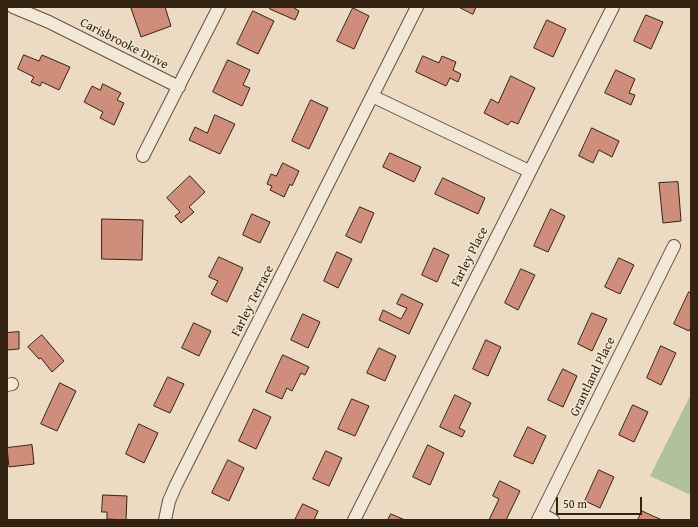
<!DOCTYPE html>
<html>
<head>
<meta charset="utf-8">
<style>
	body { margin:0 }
	#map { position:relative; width:698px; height:527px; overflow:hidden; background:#ecdbc2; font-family:"Gentium Book Plus",serif }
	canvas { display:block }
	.frame { position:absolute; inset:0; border:8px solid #342211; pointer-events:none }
	.scale { position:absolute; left:556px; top:497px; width:86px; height:18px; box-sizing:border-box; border:2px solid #342211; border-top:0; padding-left:5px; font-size:12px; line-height:14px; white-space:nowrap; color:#342211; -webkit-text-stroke:3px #f3e8d7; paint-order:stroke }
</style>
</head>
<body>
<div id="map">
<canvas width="698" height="527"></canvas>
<div class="frame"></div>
<div class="scale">50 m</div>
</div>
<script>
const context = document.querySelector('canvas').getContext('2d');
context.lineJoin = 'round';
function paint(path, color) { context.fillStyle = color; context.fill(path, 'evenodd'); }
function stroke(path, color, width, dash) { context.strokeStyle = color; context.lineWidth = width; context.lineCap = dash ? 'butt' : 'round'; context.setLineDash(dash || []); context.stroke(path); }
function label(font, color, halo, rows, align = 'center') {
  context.font = font + ' "Gentium Book Plus",serif'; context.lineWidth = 3; context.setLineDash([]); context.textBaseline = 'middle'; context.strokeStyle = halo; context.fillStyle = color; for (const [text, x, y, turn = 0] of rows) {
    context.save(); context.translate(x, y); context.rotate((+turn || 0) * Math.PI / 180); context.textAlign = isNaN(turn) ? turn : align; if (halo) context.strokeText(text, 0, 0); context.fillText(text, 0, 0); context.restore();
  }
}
const green = new Path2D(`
	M 691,394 L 691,495 L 650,476 Z`);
const building = new Path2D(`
	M 134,7 L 165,7 L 171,26 L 141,37 L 131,8 Z
	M 271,7 L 295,7 L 294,8 L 299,11 L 295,20 L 270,9 Z
	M 459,7 L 476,7 L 473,14 Z
	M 353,8 L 369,16 L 354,49 L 337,41 Z
	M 253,11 L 274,21 L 258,54 L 237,44 Z
	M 646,15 L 663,22 L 651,49 L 634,41 Z
	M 547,20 L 566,29 L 553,57 L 534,48 Z
	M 24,55 L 39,61 L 42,55 L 70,67 L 59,90 L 42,82 L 40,86 L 31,82 L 34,77 L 18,69 Z
	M 423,56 L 439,63 L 442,56 L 456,62 L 453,70 L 461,74 L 458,82 L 450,78 L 446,86 L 416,72 Z
	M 228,60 L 250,70 L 243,85 L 250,88 L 242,106 L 213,92 Z
	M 616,70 L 635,79 L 629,93 L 635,95 L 631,105 L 605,93 Z
	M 511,76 L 535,88 L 518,124 L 511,121 L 508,125 L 484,113 L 491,99 L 498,103 Z
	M 103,84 L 121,93 L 117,100 L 124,103 L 114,125 L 100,118 L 103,112 L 84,102 L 92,86 L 100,90 Z
	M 311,100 L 328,108 L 309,149 L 292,141 Z
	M 215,115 L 235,124 L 220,154 L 189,140 L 195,127 L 207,133 Z
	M 592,128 L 619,141 L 612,157 L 599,150 L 593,163 L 579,156 Z
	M 390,153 L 421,167 L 414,182 L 383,167 Z
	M 283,163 L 299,171 L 292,186 L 290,184 L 284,197 L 270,190 L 272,186 L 267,184 L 271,174 L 276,176 Z
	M 190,176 L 205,192 L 189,207 L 194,212 L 181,223 L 175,216 L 180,212 L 167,198 Z
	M 443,178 L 485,198 L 478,214 L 435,194 Z
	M 678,182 L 681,221 L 663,223 L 659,183 Z
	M 360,207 L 374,213 L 361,243 L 346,236 Z
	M 551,209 L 565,216 L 548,252 L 534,246 Z
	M 252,214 L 270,222 L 260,243 L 243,235 Z
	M 102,219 L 143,220 L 142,260 L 102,259 Z
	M 434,248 L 449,255 L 437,282 L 422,275 Z
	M 337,252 L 352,259 L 338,288 L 324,281 Z
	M 219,257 L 243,268 L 227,302 L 211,294 L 218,281 L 209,277 Z
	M 619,258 L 634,265 L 620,294 L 605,287 Z
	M 521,269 L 535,275 L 518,310 L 505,303 Z
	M 689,292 L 691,294 L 691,327 L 689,331 L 674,324 Z
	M 402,294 L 423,304 L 409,334 L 379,320 L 383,310 L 401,319 L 407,308 L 397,304 Z
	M 592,313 L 607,319 L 592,351 L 578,344 Z
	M 303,314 L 320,322 L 308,348 L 291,340 Z
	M 194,323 L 211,331 L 199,356 L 182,348 Z
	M 19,332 L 19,349 L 7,350 L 7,333 Z
	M 42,335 L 64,361 L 52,372 L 41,358 L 39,359 L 28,347 Z
	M 486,340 L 501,347 L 488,376 L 473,369 Z
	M 661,346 L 676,353 L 661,385 L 647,378 Z
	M 379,348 L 396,356 L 385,381 L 367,373 Z
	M 283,355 L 309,367 L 305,375 L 301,373 L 292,391 L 287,388 L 282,399 L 266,392 Z
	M 563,369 L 577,376 L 563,407 L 548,400 Z
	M 168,377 L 184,384 L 170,413 L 154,406 Z
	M 60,383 L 76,391 L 57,431 L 41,424 Z
	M 455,395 L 471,403 L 459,428 L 465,431 L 462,437 L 440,427 Z
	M 352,399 L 369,406 L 355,436 L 338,429 Z
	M 633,405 L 648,412 L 634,442 L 619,435 Z
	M 254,409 L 271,417 L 256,449 L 239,441 Z
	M 139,424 L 158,433 L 144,463 L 126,454 Z
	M 528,427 L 546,436 L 533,464 L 514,456 Z
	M 32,445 L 34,464 L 9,467 L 7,448 Z
	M 428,445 L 444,453 L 430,485 L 413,477 Z
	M 326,451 L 342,458 L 329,486 L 313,479 Z
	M 228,460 L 244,468 L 229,501 L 212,493 Z
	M 599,470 L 614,477 L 600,508 L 585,501 Z
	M 500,481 L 520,491 L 506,520 L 489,520 L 499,499 L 493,496 Z
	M 103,495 L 127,496 L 126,520 L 107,519 L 107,512 L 102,512 Z
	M 303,504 L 318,511 L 314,520 L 295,520 Z
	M 642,511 L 662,520 L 638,520 Z
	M 391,514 L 405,520 L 388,520 Z`);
const street = new Path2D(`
	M 13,7 L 49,22 L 179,87
	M 372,96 L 529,171
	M 143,156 L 219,7
	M 7,385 L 12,384
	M 541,514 L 553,520
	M 165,520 L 169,501 L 176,485 L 417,7
	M 354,520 L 613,7
	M 538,520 L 674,246`);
const streetNames = [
	["Carisbrooke Drive",124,44,27],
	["Farley Place",470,257,-63],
	["Farley Terrace",253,301,-63],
	["Grantland Place",593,377,-64]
];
paint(green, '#b1c199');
paint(building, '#cf8d7c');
stroke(building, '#342211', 1);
stroke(street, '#62503d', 14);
stroke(street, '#f3e8d7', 12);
label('13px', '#342211', '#f3e8d7', streetNames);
</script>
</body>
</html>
